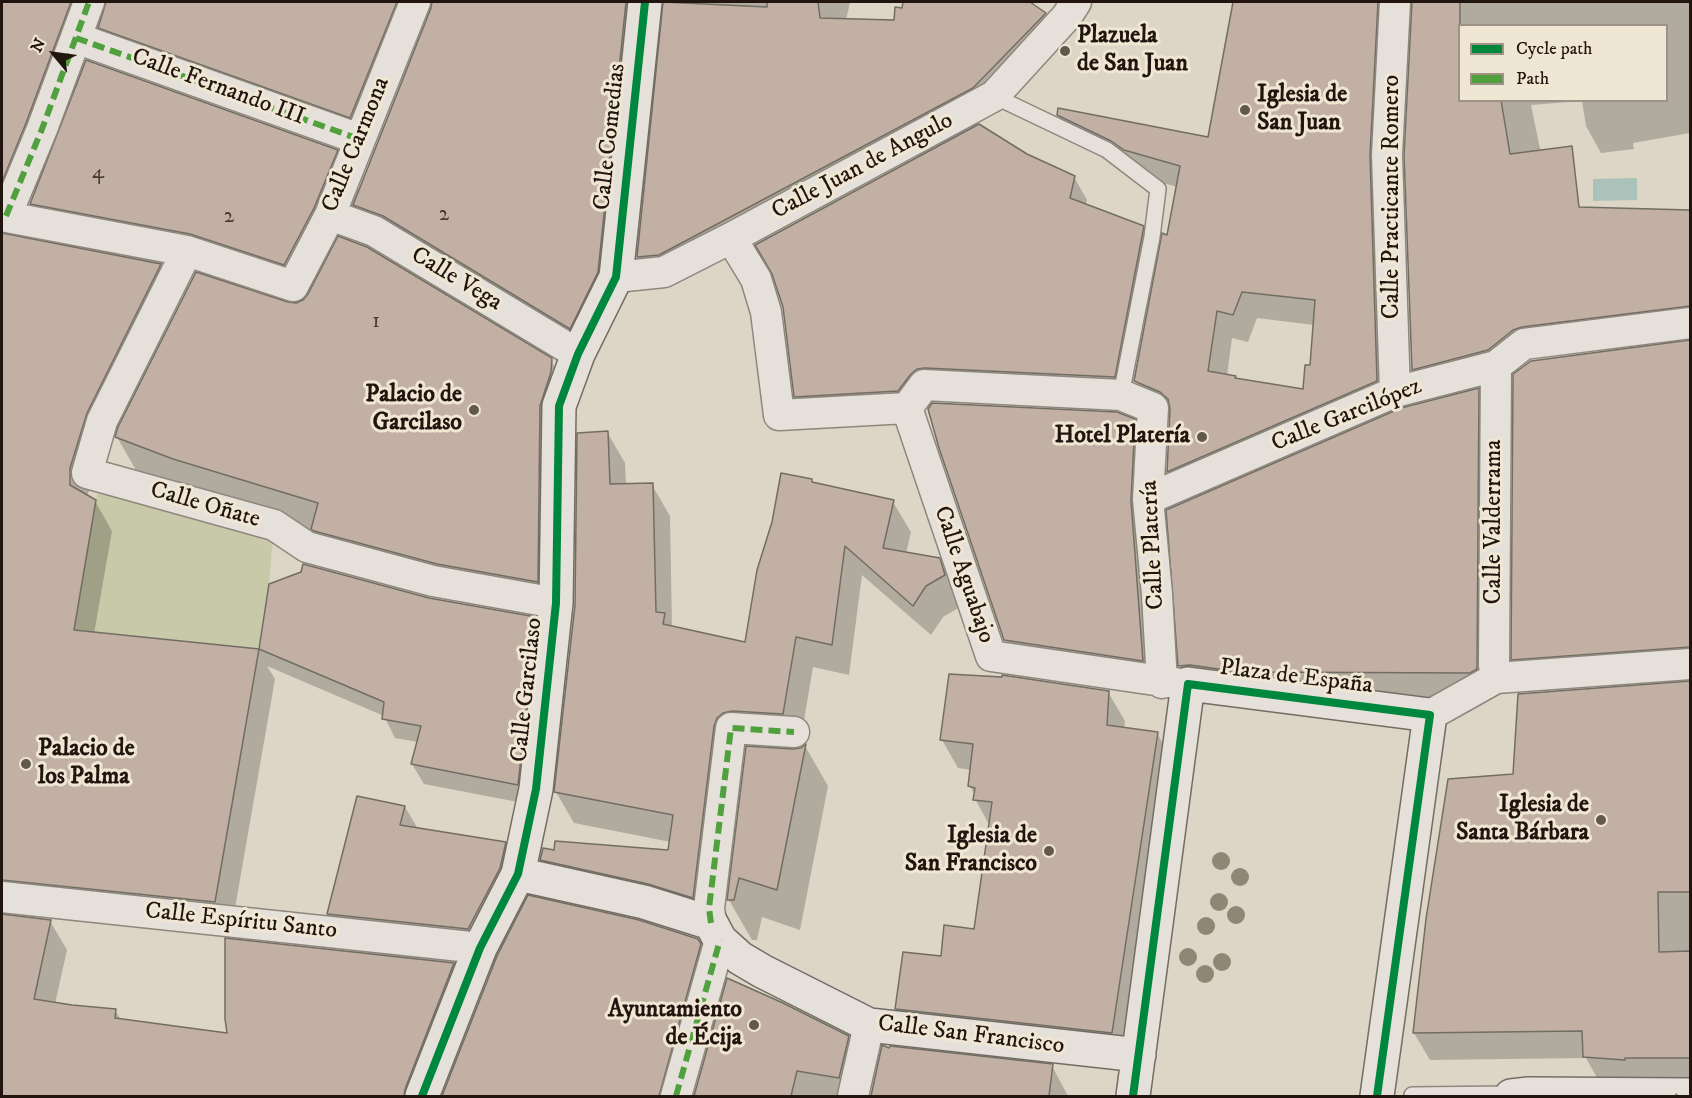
<!DOCTYPE html>
<html>
<head>
<meta charset="utf-8">
<style>
	body { margin:0 }
	#map { position:relative; width:1692px; height:1098px; overflow:hidden; background:#ddd6c6; font-family:"IM FELL DW Pica",serif }
	canvas { display:block }
	.frame { position:absolute; inset:0; border:3px solid #22140e; pointer-events:none }
	.legend { position:absolute; left:1458px; top:24px; width:210px; height:78px; box-sizing:border-box; background:#efe6d4; border:2px solid #9d9285; margin:0; padding:8px 10px; list-style:none; font-size:18px; color:#22140e }
	.legend li { display:flex; align-items:center; gap:12px; height:30px }
	.legend b { width:30px; border:2px solid #9d9285 }
	.north { position:absolute; left:24px; top:24px; width:60px; height:60px; -webkit-text-stroke:4px #efe6d4; paint-order:stroke; rotate:299deg; font-size:16px; font-weight:700; line-height:24px; text-align:center; color:#22140e }
	.north::after { content:''; display:block; margin:auto; width:21px; height:27px; background:#22140e; clip-path:polygon(50% 0,100% 100%,50% 72%,0 100%) }
</style>
</head>
<body>
<div id="map">
<canvas width="1692" height="1098"></canvas>
<div class="frame"></div>
<ul class="legend">
<li><b style="height:8px;background:#00873e"></b>Cycle path</li>
<li><b style="height:8px;background:#50a03e"></b>Path</li>
</ul>
<div class="north">N</div>
</div>
<script>
const context = document.querySelector('canvas').getContext('2d');
context.lineJoin = 'round';
function paint(path, color) { context.fillStyle = color; context.fill(path, 'evenodd'); }
function stroke(path, color, width, dash) { context.strokeStyle = color; context.lineWidth = width; context.lineCap = dash ? 'butt' : 'round'; context.setLineDash(dash || []); context.stroke(path); }
function label(font, color, halo, rows, align = 'center') {
  context.font = font + ' "IM FELL DW Pica",serif'; context.lineWidth = 6; context.setLineDash([]); context.textBaseline = 'middle'; context.strokeStyle = halo; context.fillStyle = color; for (const [text, x, y, turn = 0] of rows) {
    context.save(); context.translate(x, y); context.rotate((+turn || 0) * Math.PI / 180); context.textAlign = isNaN(turn) ? turn : align; if (halo) context.strokeText(text, 0, 0); context.fillText(text, 0, 0); context.restore();
  }
}
const green = new Path2D(`
	M 102,478 L 274,525 L 269,584 L 259,649 L 74,630 L 96,500 Z`);
const water = new Path2D(`
	M 1637,178 L 1637,200 L 1593,201 L 1593,179 Z`);
const shadow = new Path2D(`
	M 2,2 L 850,2 L 846,20 L 895,21 L 903,10 L 905,2 L 1027,2 L 1045,14 L 1062,43 L 989,117 L 977,124 L 1026,155 L 1074,177 L 1087,200 L 1085,206 L 1143,227 L 1155,249 L 1127,399 L 938,389 L 808,418 L 796,396 L 916,159 L 915,157 L 676,284 L 655,286 L 638,257 L 664,12 L 654,14 L 586,357 L 371,234 L 354,205 L 341,239 L 550,359 L 571,395 L 557,617 L 333,564 L 313,530 L 194,493 L 137,472 L 117,437 L 287,304 L 296,304 L 301,302 L 214,274 L 160,264 L 177,294 L 103,443 L 87,497 L 95,501 L 112,531 L 94,634 L 260,650 L 271,585 L 428,599 L 535,618 L 546,638 L 528,804 L 424,784 L 412,764 L 418,742 L 395,738 L 384,716 L 267,666 L 275,679 L 231,931 L 12,910 L 4,916 L 50,921 L 67,950 L 55,1004 L 115,1010 L 121,1020 L 229,1035 L 351,953 L 328,914 L 405,807 L 418,829 L 505,844 L 528,884 L 523,906 L 697,940 L 717,975 L 682,1096 L 444,1096 L 493,969 L 454,965 L 470,993 L 429,1096 L 2,1096 ZM 105,13 L 100,27 L 116,57 L 367,146 L 420,18 L 431,13 L 360,191 L 336,151 L 31,204 L 55,245 L 4,235 L 10,231 L 94,18 Z
	M 1235,2 L 1690,2 L 1690,133 L 1633,143 L 1634,149 L 1601,153 L 1586,126 L 1582,101 L 1531,105 L 1574,313 L 1689,211 L 1689,206 L 1690,206 L 1690,334 L 1538,354 L 1429,396 L 1413,370 L 1413,11 L 1403,13 L 1392,408 L 1184,498 L 1168,472 L 1171,417 L 1151,408 L 1135,381 L 1178,187 L 1140,177 L 1128,168 L 1074,142 L 1058,115 L 1209,139 ZM 1460,26 L 1666,26 L 1666,100 L 1460,100 ZM 1257,318 L 1314,325 L 1311,367 L 1304,391 L 1236,380 L 1235,377 L 1227,376 L 1232,338 L 1248,342 Z
	M 1690,342 L 1690,675 L 1528,686 L 1513,659 L 1532,362 Z
	M 1478,390 L 1492,414 L 1485,697 L 1255,696 L 1194,690 L 1180,666 Z
	M 1134,421 L 1146,441 L 1154,681 L 1017,661 L 1005,640 Z
	M 607,432 L 625,463 L 626,485 L 652,485 L 670,516 L 672,628 L 746,644 L 811,480 L 814,484 L 893,502 L 911,532 L 906,554 L 939,559 L 957,590 L 962,606 L 943,617 L 931,635 L 862,575 L 849,675 L 813,667 L 800,744 L 741,743 L 710,928 L 560,890 L 542,859 L 669,852 L 671,842 L 574,823 L 556,792 Z
	M 1690,683 L 1690,1085 L 1600,1083 L 1586,1058 L 1430,1060 L 1414,1033 L 1427,919 L 1515,776 L 1520,695 Z
	M 1108,692 L 1125,721 L 1124,729 L 1157,733 L 1173,762 L 1128,1061 L 913,1037 L 897,1009 L 942,958 L 975,930 L 990,826 L 975,799 L 975,795 L 970,786 L 971,770 L 958,768 L 942,740 Z
	M 805,746 L 828,786 L 800,930 L 762,917 L 757,940 L 752,940 L 729,900 L 793,751 Z
	M 728,980 L 848,1037 L 865,1066 L 858,1096 L 695,1096 Z
	M 883,1047 L 1052,1066 L 1068,1096 L 872,1096 Z`);
const building = new Path2D(`
	M 2,2 L 71,2 L 26,123 L 2,182 Z
	M 106,2 L 397,2 L 350,118 L 98,28 Z
	M 432,2 L 626,2 L 598,272 L 570,329 L 383,216 L 353,205 L 431,8 Z
	M 663,2 L 767,7 L 767,2 L 818,2 L 820,18 L 894,20 L 895,7 L 902,8 L 903,2 L 1030,2 L 1046,13 L 973,88 L 659,255 L 637,257 Z
	M 1233,2 L 1378,2 L 1370,155 L 1377,381 L 1167,472 L 1170,409 L 1168,399 L 1160,392 L 1134,381 L 1162,233 L 1167,235 L 1180,166 L 1124,150 L 1111,141 L 1057,115 L 1058,108 L 1208,137 ZM 1242,292 L 1315,300 L 1310,365 L 1305,365 L 1303,389 L 1235,378 L 1236,376 L 1208,371 L 1217,311 L 1233,315 Z
	M 1412,2 L 1460,2 L 1460,100 L 1501,100 L 1510,154 L 1572,146 L 1579,207 L 1690,210 L 1690,306 L 1522,327 L 1513,330 L 1488,350 L 1412,370 L 1404,155 Z
	M 86,60 L 338,150 L 314,208 L 284,265 L 190,234 L 30,204 Z
	M 979,124 L 1027,154 L 1075,176 L 1070,198 L 1144,226 L 1115,377 L 925,368 L 917,369 L 911,374 L 898,391 L 794,397 L 783,307 L 772,274 L 755,245 Z
	M 2,233 L 161,264 L 87,413 L 70,468 L 70,485 L 96,500 L 74,630 L 259,649 L 215,902 L 2,880 Z
	M 338,236 L 367,247 L 552,358 L 551,372 L 540,406 L 538,582 L 437,564 L 314,531 L 311,529 L 318,503 L 173,459 L 115,437 L 118,427 L 196,272 L 288,302 L 296,303 L 303,300 L 308,294 Z
	M 1690,340 L 1690,647 L 1511,660 L 1513,374 L 1531,361 Z
	M 1479,388 L 1477,669 L 1470,673 L 1240,672 L 1190,665 L 1178,666 L 1166,510 L 1401,408 Z
	M 932,403 L 1117,412 L 1135,419 L 1131,501 L 1143,661 L 1004,640 L 939,448 L 928,409 Z
	M 608,431 L 610,484 L 653,483 L 656,612 L 665,613 L 663,624 L 745,642 L 757,570 L 772,522 L 781,473 L 812,479 L 812,482 L 894,500 L 883,548 L 940,558 L 945,575 L 926,586 L 913,606 L 845,546 L 832,645 L 796,637 L 783,714 L 732,711 L 723,713 L 717,718 L 714,726 L 693,898 L 648,884 L 540,860 L 543,848 L 554,850 L 555,841 L 668,850 L 673,815 L 554,792 L 575,605 L 577,433 Z
	M 303,564 L 429,598 L 536,617 L 518,785 L 411,764 L 421,726 L 382,719 L 384,702 L 259,649 L 269,584 L 301,572 Z
	M 949,674 L 1002,677 L 1002,675 L 1109,691 L 1107,725 L 1158,732 L 1112,1033 L 895,1009 L 903,952 L 941,956 L 944,925 L 974,929 L 992,802 L 973,800 L 975,788 L 968,786 L 973,744 L 940,740 Z
	M 1690,681 L 1690,892 L 1658,892 L 1659,952 L 1690,951 L 1690,1058 L 1625,1058 L 1625,1060 L 1583,1057 L 1582,1031 L 1413,1033 L 1426,919 L 1448,779 L 1513,774 L 1518,694 Z
	M 806,744 L 777,890 L 739,878 L 734,900 L 727,900 L 746,746 L 793,749 L 801,748 Z
	M 357,796 L 405,806 L 400,825 L 506,842 L 500,868 L 468,929 L 327,914 Z
	M 528,895 L 639,920 L 698,939 L 701,944 L 659,1096 L 442,1096 L 497,956 Z
	M 2,914 L 51,920 L 34,999 L 72,1005 L 116,1009 L 115,1018 L 227,1033 L 225,1019 L 225,938 L 454,963 L 405,1089 L 404,1096 L 2,1096 Z
	M 727,978 L 783,1003 L 849,1036 L 839,1078 L 797,1071 L 791,1096 L 694,1096 Z
	M 882,1045 L 889,1048 L 890,1046 L 1053,1064 L 1049,1096 L 871,1096 Z`);
const lane = new Path2D(`
	M 994,96 L 1107,150 L 1158,189 L 1152,237 L 1121,395
	M 1412,1095 L 1514,1094`);
const street = new Path2D(`
	M 76,38 L 359,139
	M 330,215 L 374,231 L 578,354
	M 2,216 L 187,251 L 293,286 L 330,215 L 415,2
	M 6,216 L 42,129 L 89,2
	M 731,238 L 756,279 L 766,312 L 779,415 L 907,408 L 924,385 L 1121,395 L 1153,408 L 1148,499 L 1157,594 L 1162,683
	M 187,251 L 102,421 L 87,473 L 274,525 L 307,547 L 433,581 L 556,603
	M 616,277 L 664,272 L 731,238 L 994,96 L 1067,16 L 1076,2
	M 1496,366 L 1494,665 L 1496,678
	M 1395,392 L 1387,155 L 1395,2
	M 907,408 L 991,656 L 1182,684
	M 1148,499 L 1395,392 L 1496,366 L 1524,344 L 1690,323
	M 1430,715 L 1496,678 L 1690,664
	M 2,897 L 480,948
	M 711,923 L 709,908 L 731,728 L 794,732
	M 676,1096 L 720,940
	M 853,1096 L 869,1025`);
const secondary = new Path2D(`
	M 518,874 L 644,902 L 711,923 L 720,940 L 740,958 L 762,971 L 869,1025 L 1139,1055
	M 422,1096 L 480,948 L 518,874 L 536,789 L 556,603 L 559,406 L 578,354 L 616,277 L 645,2
	M 1133,1096 L 1188,684 L 1430,715 L 1377,1096
	M 1511,1096 L 1529,1094 L 1690,1095`);
const quiet = new Path2D(`
	M 76,38 L 359,139
	M 6,216 L 42,129 L 89,2
	M 711,923 L 709,908 L 731,728 L 794,732
	M 676,1096 L 720,940
	M 1677,1096 L 1678,1095`);
const cycleway = new Path2D(`
	M 422,1096 L 480,948 L 518,874 L 536,789 L 556,603 L 559,406 L 578,354 L 616,277 L 645,2
	M 1133,1096 L 1188,684 L 1430,715 L 1377,1096`);
const trees = [
	[1221,861],
	[1240,877],
	[1219,902],
	[1236,915],
	[1206,926],
	[1188,957],
	[1222,962],
	[1205,974]
];
const markers = [
	[1065,51,6,"#63584e"],
	[1245,110,6,"#63584e"],
	[474,410,6,"#63584e"],
	[1202,437,6,"#63584e"],
	[26,764,6,"#63584e"],
	[1601,820,6,"#63584e"],
	[1049,851,6,"#63584e"],
	[754,1025,6,"#63584e"]
];
const numberNames = [
	["4",98,174],
	["2",444,216],
	["2",229,218],
	["1",376,323]
];
const poiNames = [
	["Plazuela",1077,37,"left"],
	["de San Juan",1077,65,"left"],
	["Iglesia de",1257,96,"left"],
	["San Juan",1257,124,"left"],
	["Palacio de",462,396],
	["Garcilaso",462,424],
	["Hotel Platería",1190,437],
	["Palacio de",38,750,"left"],
	["los Palma",38,778,"left"],
	["Iglesia de",1589,806],
	["Santa Bárbara",1589,834],
	["Iglesia de",1037,837],
	["San Francisco",1037,865],
	["Ayuntamiento",742,1011],
	["de Écija",742,1039]
];
const streetNames = [
	["Calle Fernando III",218,88,20],
	["Calle Comedias",611,137,-84],
	["Calle Carmona",357,145,-68],
	["Calle Juan de Angulo",863,167,-28],
	["Calle Practicante Romero",1393,197,-90],
	["Calle Vega",456,280,31],
	["Calle Garcilópez",1347,416,-22],
	["Calle Oñate",205,506,16],
	["Calle Valderrama",1495,522,-90],
	["Calle Platería",1154,545,-93],
	["Calle Aguabajo",963,575,71],
	["Plaza de España",1296,678,7],
	["Calle Garcilaso",528,690,-84],
	["Calle Espíritu Santo",241,922,6],
	["Calle San Francisco",971,1036,7]
];
paint(green, '#c8c9a8');
paint(water, '#abc2ba');
paint(shadow, '#0003');
paint(building, '#c1b0a3');
stroke(building, '#726d64', 1.5);
stroke(lane, '#8d877d', 18);
stroke(street, '#8d877d', 33);
stroke(secondary, '#726d64', 36);
stroke(lane, '#e5e1da', 15);
stroke(street, '#e5e1da', 30);
stroke(secondary, '#e5e1da', 33);
stroke(quiet, '#50a03e', 6, [12, 6]);
stroke(cycleway, '#00873e', 8);
context.fillStyle = '#8e8776';
for (const [x, y] of trees) { context.beginPath(); context.arc(x, y, 9, 0, 2 * Math.PI); context.fill(); }
for (const [x, y, r, color] of markers) { const dot = new Path2D(); dot.arc(x, y, r, 0, 2 * Math.PI); context.fillStyle = color; context.fill(dot); stroke(dot, '#efe6d4', 2); }
label('21px', '#4a3b33', null, numberNames);
label('bold 24px', '#22140e', '#efe6d4', poiNames, 'right');
label('24px', '#22140e', '#efe6d4', streetNames);
</script>
</body>
</html>
